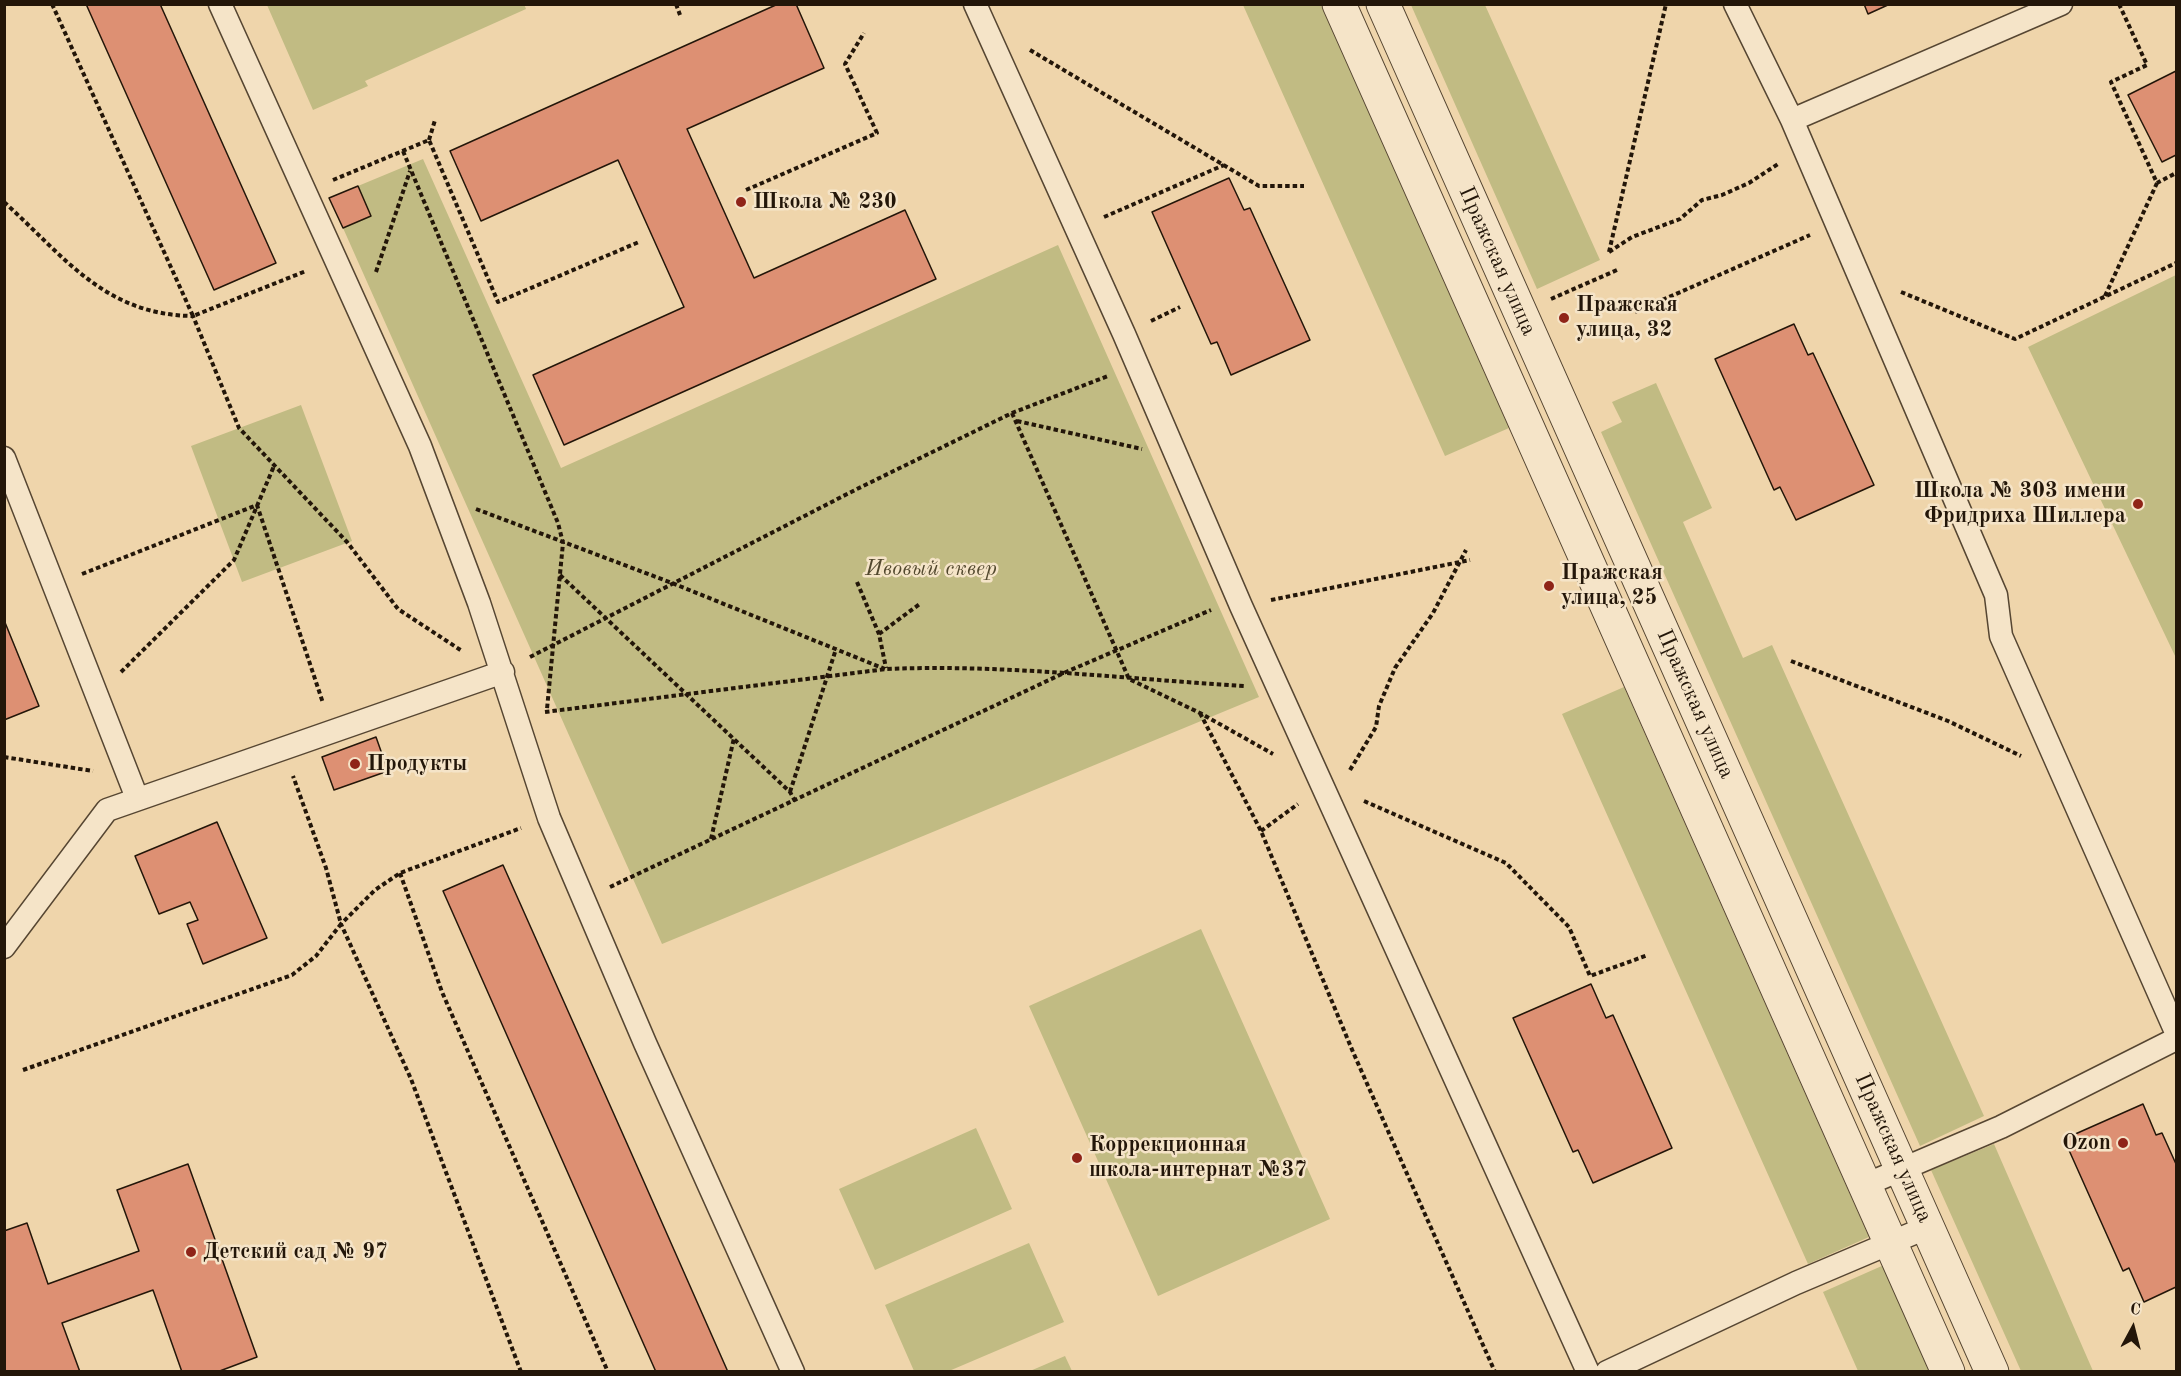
<!DOCTYPE html>
<html>
<head>
<meta charset="utf-8">
<style>
	body { margin:0 }
	#map { position:relative; width:2181px; height:1376px; overflow:hidden; background:#efd5ab; font-family:"Old Standard TT",serif }
	canvas { display:block }
	.frame { position:absolute; inset:0; border:6px solid #231609; pointer-events:none }
	.north { position:absolute; left:2103px; top:1298px; width:60px; height:60px; -webkit-text-stroke:4px #f5e4c8; paint-order:stroke; rotate:7deg; font-size:16px; font-weight:700; line-height:24px; text-align:center; color:#231609 }
	.north::after { content:''; display:block; margin:auto; width:21px; height:27px; background:#231609; clip-path:polygon(50% 0,100% 100%,50% 72%,0 100%) }
</style>
</head>
<body>
<div id="map">
<canvas width="2181" height="1376"></canvas>
<div class="frame"></div>
<div class="north">С</div>
</div>
<script>
const context = document.querySelector('canvas').getContext('2d');
context.lineJoin = 'round';
function paint(path, color) { context.fillStyle = color; context.fill(path, 'evenodd'); }
function stroke(path, color, width, dash) { context.strokeStyle = color; context.lineWidth = width; context.lineCap = dash ? 'butt' : 'round'; context.setLineDash(dash || []); context.stroke(path); }
function label(font, color, halo, rows, align = 'center') {
  context.font = font + ' "Old Standard TT",serif'; context.lineWidth = 5; context.setLineDash([]); context.textBaseline = 'middle'; context.strokeStyle = halo; context.fillStyle = color; for (const [text, x, y, turn = 0] of rows) {
    context.save(); context.translate(x, y); context.rotate((+turn || 0) * Math.PI / 180); context.textAlign = isNaN(turn) ? turn : align; if (halo) context.strokeText(text, 0, 0); context.fillText(text, 0, 0); context.restore();
  }
}
const green = new Path2D(`
	M 524,4 L 526,9 L 365,81 L 368,86 L 313,110 L 267,5 Z
	M 1243,5 L 1321,5 L 1509,428 L 1445,456 Z
	M 1411,5 L 1485,5 L 1600,260 L 1537,289 Z
	M 423,159 L 561,468 L 1058,245 L 1259,697 L 662,944 L 343,228 L 371,216 L 358,186 Z
	M 2176,275 L 2176,658 L 2028,347 Z
	M 1656,383 L 1712,508 L 1683,522 L 1743,658 L 1772,645 L 1984,1116 L 1920,1146 L 1601,432 L 1622,422 L 1612,402 Z
	M 301,405 L 352,541 L 242,582 L 191,446 Z
	M 1624,687 L 1869,1237 L 1808,1264 L 1562,714 Z
	M 1201,929 L 1330,1219 L 1158,1296 L 1029,1006 Z
	M 976,1128 L 1012,1209 L 875,1270 L 839,1189 Z
	M 1994,1144 L 2093,1371 L 2021,1371 L 1931,1170 Z
	M 1029,1243 L 1064,1322 L 949,1371 L 914,1371 L 885,1305 Z
	M 1884,1265 L 1931,1371 L 1858,1371 L 1823,1292 Z
	M 1065,1356 L 1072,1371 L 1030,1371 Z`);
const building = new Path2D(`
	M 86,4 L 160,4 L 276,263 L 214,290 Z
	M 778,4 L 796,4 L 824,68 L 687,129 L 754,278 L 905,210 L 936,279 L 564,445 L 533,375 L 684,307 L 618,160 L 481,221 L 450,151 Z
	M 1864,4 L 1890,4 L 1868,14 Z
	M 2176,71 L 2176,155 L 2162,162 L 2128,95 Z
	M 1229,178 L 1244,210 L 1250,208 L 1310,340 L 1231,375 L 1217,342 L 1211,344 L 1152,212 Z
	M 358,186 L 371,216 L 343,228 L 329,198 Z
	M 1794,324 L 1808,355 L 1813,353 L 1874,485 L 1796,520 L 1780,487 L 1774,490 L 1715,359 Z
	M 4,620 L 39,706 L 4,720 Z
	M 376,737 L 388,771 L 334,790 L 322,757 Z
	M 217,822 L 267,938 L 203,964 L 187,924 L 198,920 L 190,902 L 159,914 L 135,856 Z
	M 503,865 L 629,1148 L 728,1372 L 656,1372 L 443,891 Z
	M 1591,984 L 1606,1018 L 1613,1015 L 1672,1148 L 1593,1183 L 1578,1150 L 1573,1152 L 1513,1018 Z
	M 2143,1104 L 2156,1135 L 2162,1133 L 2176,1164 L 2176,1287 L 2144,1302 L 2129,1268 L 2123,1271 L 2064,1139 Z
	M 188,1164 L 257,1357 L 217,1372 L 182,1372 L 153,1290 L 62,1323 L 80,1372 L 4,1372 L 4,1231 L 27,1223 L 48,1284 L 139,1251 L 117,1190 Z`);
const path = new Path2D(`
	M 52,4 L 193,316 L 306,271
	M 676,4 L 680,15
	M 2119,4 L 2147,65 L 2111,82 L 2157,183 L 2176,173
	M 1030,50 L 1259,186 L 1304,186
	M 429,140 L 435,120
	M 403,151 L 558,523 L 563,543 L 547,709
	M 333,180 L 429,140 L 498,302 L 639,242
	M 746,190 L 877,133 L 845,64 L 864,33
	M 4,202 C 64,256 104,315 193,316 L 239,428 L 347,542 L 398,609 L 462,651
	M 1104,217 L 1224,165
	M 1609,252 L 1666,4
	M 1609,252 L 1632,237 L 1680,219 L 1702,200 L 1722,195 L 1749,183 L 1778,164
	M 376,272 L 410,171
	M 1901,292 L 2015,339 L 2176,263
	M 2105,296 L 2157,183
	M 1551,299 L 1617,270
	M 1635,312 L 1810,235
	M 1151,321 L 1180,307
	M 1012,413 L 1129,679 L 1200,713 L 1273,754
	M 1017,421 L 1142,449
	M 476,509 L 672,583 L 885,669
	M 82,574 L 257,505 L 323,703
	M 560,575 L 790,792 L 795,801
	M 857,582 L 879,634 L 886,668
	M 1271,600 L 1470,560
	M 879,634 L 921,603
	M 530,657 L 855,490 L 1012,413 L 1108,376
	M 1791,661 L 1948,721 L 2021,756
	M 121,672 L 234,560 L 274,466
	M 545,712 L 886,669 C 1006,664 1125,679 1245,686
	M 1200,713 L 1261,831 L 1353,1052 L 1495,1372
	M 4,757 L 93,771
	M 1350,770 L 1376,727 L 1379,706 L 1395,668 L 1433,613 L 1466,550
	M 790,792 L 836,649
	M 1364,801 L 1506,863 L 1569,927 L 1590,976 L 1648,955
	M 1261,831 L 1298,804
	M 711,839 L 734,738
	M 400,873 L 442,992 L 608,1372
	M 610,887 L 1066,672 L 1211,610
	M 23,1070 L 292,975 L 316,956 L 341,924 L 326,868 L 293,776
	M 521,1372 L 411,1079 L 341,924 L 375,890 L 400,873 L 521,828`);
const service = new Path2D(`
	M 220,4 L 420,446 L 479,603 L 549,818 L 645,1043 L 793,1372
	M 975,4 L 1124,334 L 1241,606 L 1588,1372
	M 1735,4 L 1792,120 L 1996,595 L 2001,636 L 2176,1032
	M 1792,120 L 2061,4
	M 4,458 L 137,798
	M 4,947 L 107,810 L 503,672
	M 1865,1185 L 2001,1127 L 2176,1039
	M 1607,1372 L 1796,1283 L 1928,1227`);
const tertiary = new Path2D(`
	M 1339,4 L 1948,1372
	M 1383,4 L 1992,1372`);
const markers = [
	[741,202,6,"#8f2418"],
	[1564,318,6,"#8f2418"],
	[2138,504,6,"#8f2418"],
	[1549,586,6,"#8f2418"],
	[355,764,6,"#8f2418"],
	[2123,1143,6,"#8f2418"],
	[1077,1158,6,"#8f2418"],
	[191,1252,6,"#8f2418"]
];
const poiNames = [
	["Школа № 230",753,202],
	["Пражская",1576,305],
	["улица, 32",1576,330],
	["Школа № 303 имени",2126,491,"right"],
	["Фридриха Шиллера",2126,516,"right"],
	["Пражская",1561,573],
	["улица, 25",1561,598],
	["Продукты",367,764],
	["Ozon",2111,1143,"right"],
	["Коррекционная",1089,1145],
	["школа-интернат №37",1089,1170],
	["Детский сад № 97",203,1252]
];
const streetNames = [
	["Пражская улица",1497,261,66],
	["Пражская улица",1695,704,66],
	["Пражская улица",1893,1148,66]
];
const parkNames = [
	["Ивовый сквер",931,569]
];
paint(green, '#c1bb83');
paint(building, '#dd9073');
stroke(building, '#231609', 1.5);
stroke(service, '#564632', 25);
stroke(tertiary, '#564632', 35);
stroke(path, '#231609', 4, [4.5, 3]);
stroke(service, '#f5e4c8', 22);
stroke(tertiary, '#f5e4c8', 33);
for (const [x, y, r, color] of markers) { const dot = new Path2D(); dot.arc(x, y, r, 0, 2 * Math.PI); context.fillStyle = color; context.fill(dot); stroke(dot, '#f5e4c8', 2); }
label('bold 22px', '#231609', '#f5e4c8', poiNames, 'left');
label('22px', '#231609', '#f5e4c8', streetNames);
label('italic 22px', '#52482e', '#f5e4c8', parkNames);
</script>
</body>
</html>
